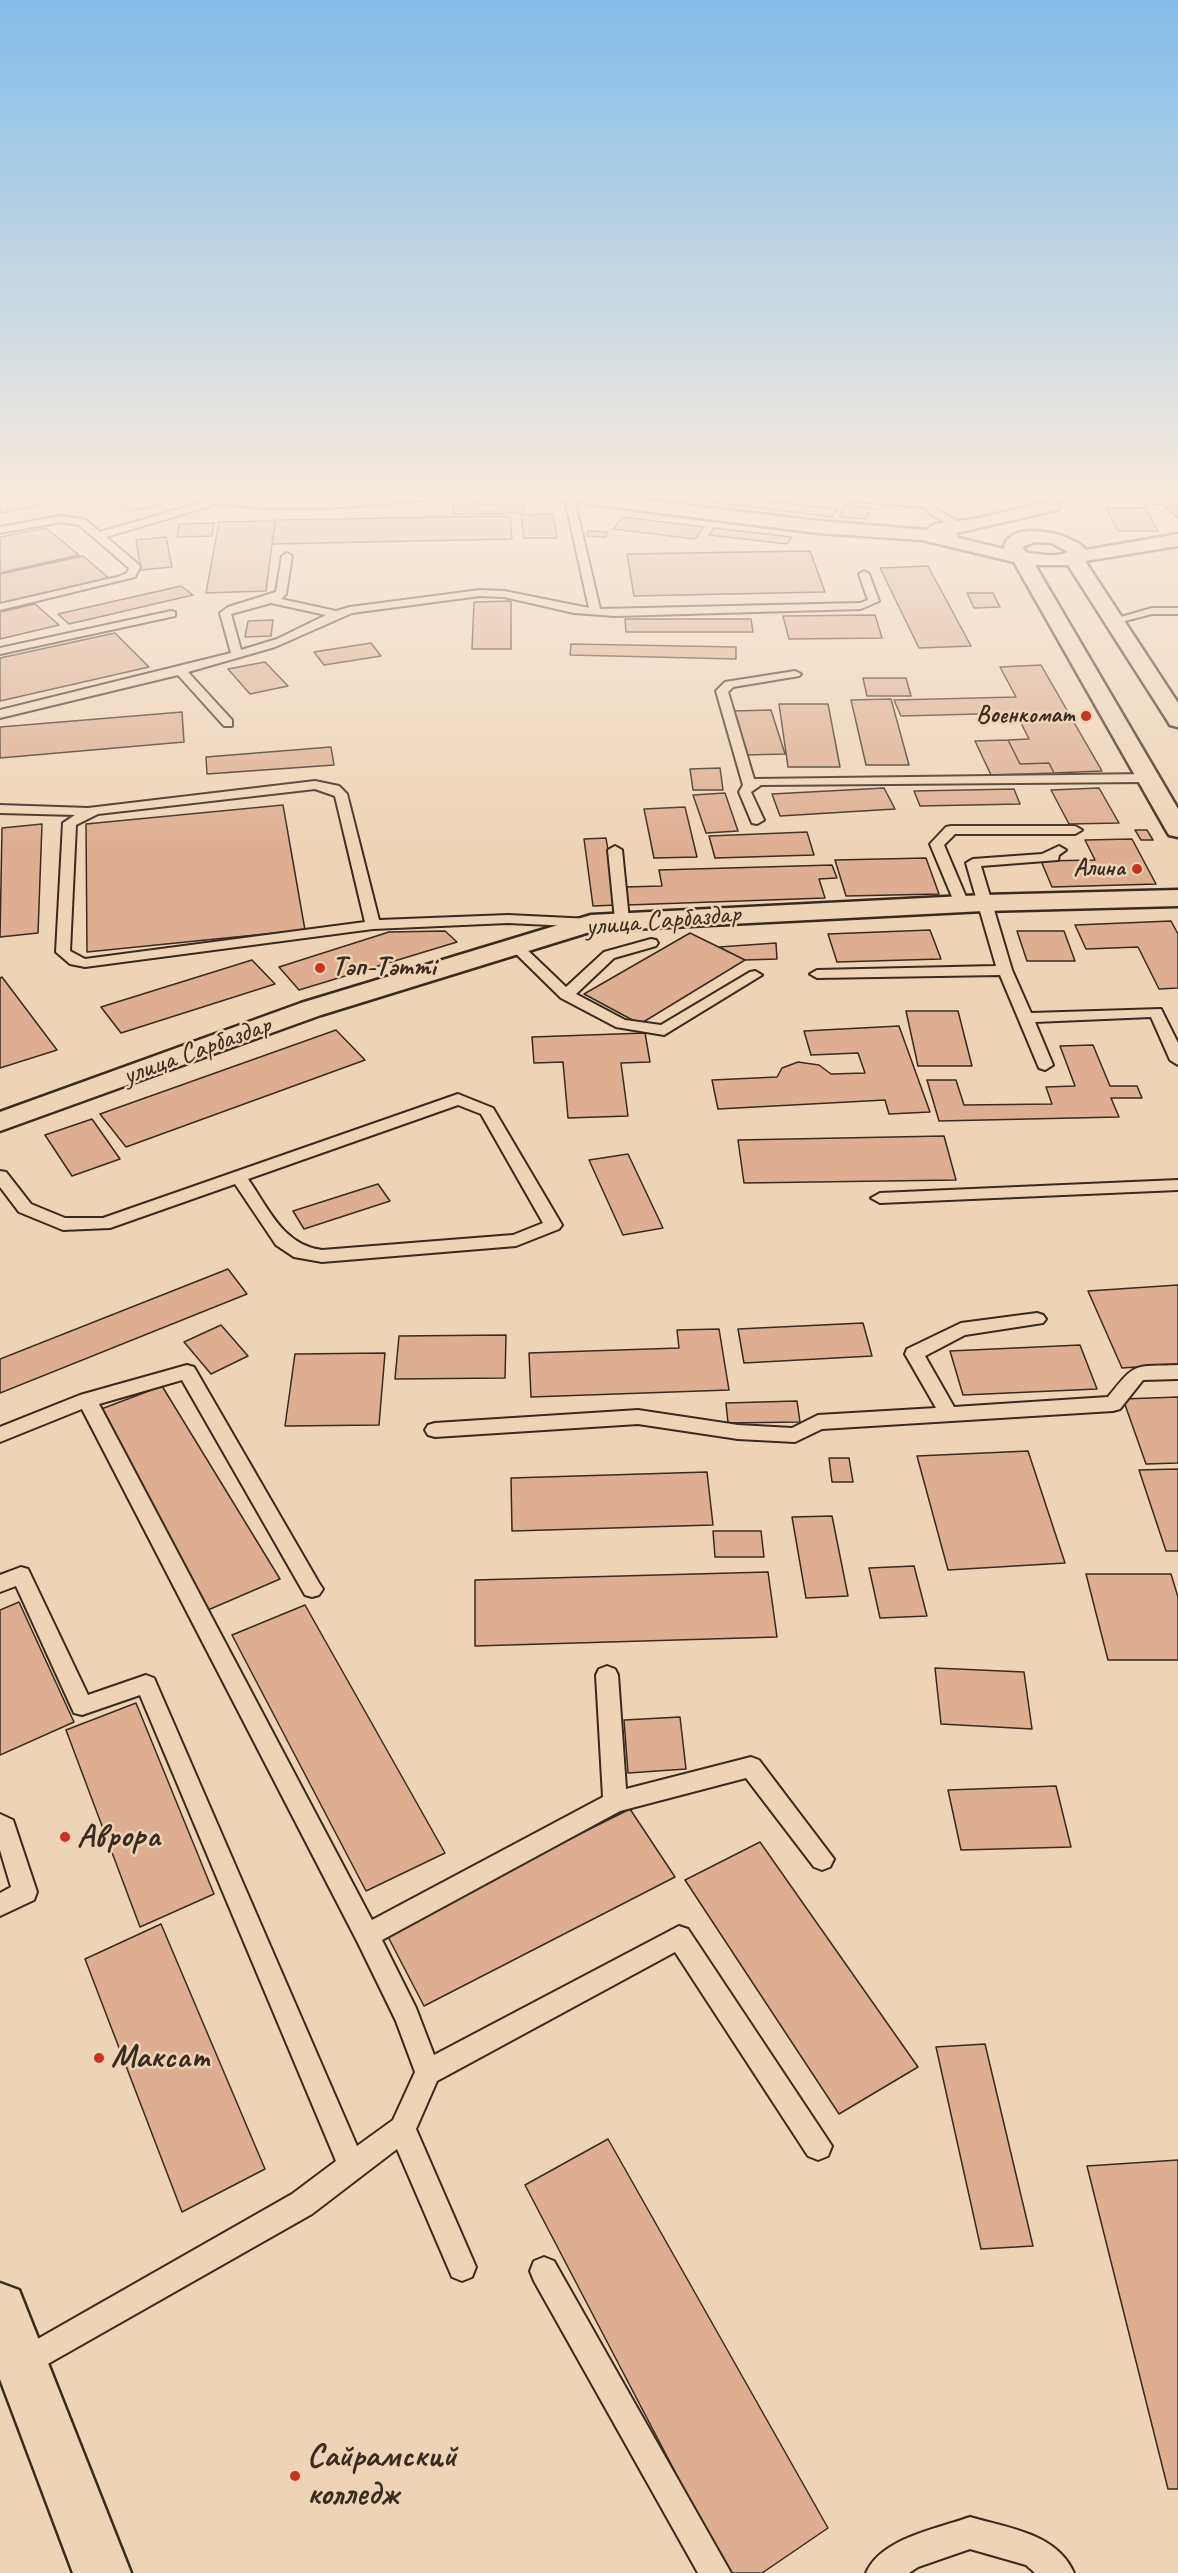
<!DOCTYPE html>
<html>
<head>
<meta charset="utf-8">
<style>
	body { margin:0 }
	canvas { display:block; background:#efd3b6 }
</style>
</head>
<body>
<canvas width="1178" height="2573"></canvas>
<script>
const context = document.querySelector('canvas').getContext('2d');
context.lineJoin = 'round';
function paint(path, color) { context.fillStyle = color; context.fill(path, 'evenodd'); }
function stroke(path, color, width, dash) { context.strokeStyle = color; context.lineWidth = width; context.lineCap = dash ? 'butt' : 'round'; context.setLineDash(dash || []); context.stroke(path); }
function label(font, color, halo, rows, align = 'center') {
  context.font = font + ' Caveat,sans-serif'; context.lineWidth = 5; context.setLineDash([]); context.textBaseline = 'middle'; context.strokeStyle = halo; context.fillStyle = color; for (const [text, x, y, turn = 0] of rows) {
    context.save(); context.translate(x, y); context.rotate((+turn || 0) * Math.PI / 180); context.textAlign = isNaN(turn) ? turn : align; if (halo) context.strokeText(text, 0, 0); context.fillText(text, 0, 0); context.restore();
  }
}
const building = new Path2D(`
	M 10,494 L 91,494 L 0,513 L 0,496 Z
	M 113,494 L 146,494 L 159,506 L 131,511 Z
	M 707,494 L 837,509 L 832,517 L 702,501 Z
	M 870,494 L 901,494 L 901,498 L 870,497 Z
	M 1157,498 L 1163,504 L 1144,505 L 1138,500 Z
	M 469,502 L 478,502 L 478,505 L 523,504 L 524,513 L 453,514 L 453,505 L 469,505 Z
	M 845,505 L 871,508 L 866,519 L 840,517 Z
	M 1178,505 L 1178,518 L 1164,506 Z
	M 1106,508 L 1145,508 L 1158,531 L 1118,531 Z
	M 553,514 L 557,538 L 524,538 L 521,515 Z
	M 510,516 L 512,539 L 272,544 L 276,520 Z
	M 623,517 L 704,527 L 695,539 L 613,529 Z
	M 275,521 L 266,591 L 206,593 L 219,522 Z
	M 214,523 L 212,536 L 177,537 L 179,524 Z
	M 46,528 L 79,555 L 0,573 L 0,537 Z
	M 714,528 L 792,537 L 787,544 L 709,535 Z
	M 588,531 L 607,532 L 606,537 L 587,536 Z
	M 166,537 L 172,567 L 141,570 L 136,540 Z
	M 810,551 L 825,592 L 634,596 L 627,554 Z
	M 83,556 L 110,579 L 0,604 L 0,574 Z
	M 928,566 L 971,646 L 919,648 L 880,568 Z
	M 181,586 L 193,595 L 69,624 L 58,614 Z
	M 967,593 L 993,593 L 1000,607 L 974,608 Z
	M 511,601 L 511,649 L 472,649 L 474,602 Z
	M 35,604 L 59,625 L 0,639 L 0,612 Z
	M 875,615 L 882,638 L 789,639 L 783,616 Z
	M 625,619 L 751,619 L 753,632 L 626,632 Z
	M 273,620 L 271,636 L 245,637 L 248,621 Z
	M 115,633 L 149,667 L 0,701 L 0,658 Z
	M 371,643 L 381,656 L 324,665 L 314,652 Z
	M 571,644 L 736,647 L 736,659 L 570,655 Z
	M 265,662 L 288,686 L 250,694 L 228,669 Z
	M 1041,665 L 1102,771 L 1054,773 L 1049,763 L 1020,764 L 1008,740 L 1029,739 L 1016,713 L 901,716 L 894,700 L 1016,697 L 1000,667 Z
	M 863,678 L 906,678 L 911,696 L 867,696 Z
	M 891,699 L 909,765 L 866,765 L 851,700 Z
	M 779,704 L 828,704 L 840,767 L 788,767 Z
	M 771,710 L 785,754 L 745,755 L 733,711 Z
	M 182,712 L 184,742 L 0,758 L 0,727 Z
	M 1008,740 L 1020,764 L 1049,763 L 1054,773 L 991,775 L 975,741 Z
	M 331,747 L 334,765 L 207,774 L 206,757 Z
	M 720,768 L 723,790 L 693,790 L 690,769 Z
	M 884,788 L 895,809 L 780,816 L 772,794 Z
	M 1099,788 L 1119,823 L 1069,824 L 1051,790 Z
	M 1014,789 L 1020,804 L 920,806 L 914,791 Z
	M 725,793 L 738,831 L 706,833 L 693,795 Z
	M 283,805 L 305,930 L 87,952 L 86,824 Z
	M 685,807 L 697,857 L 654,858 L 644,809 Z
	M 42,824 L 38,933 L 0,937 L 2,828 Z
	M 1135,830 L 1147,830 L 1153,840 L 1141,840 Z
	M 807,832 L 814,855 L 715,858 L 709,836 Z
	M 606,838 L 617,905 L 593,906 L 584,839 Z
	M 1132,839 L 1156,884 L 1052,887 L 1041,861 L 1095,860 L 1085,840 Z
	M 926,858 L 939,894 L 846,896 L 835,860 Z
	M 832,865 L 837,878 L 819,879 L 825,898 L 627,905 L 624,887 L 662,886 L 659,870 Z
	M 1171,921 L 1178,934 L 1178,988 L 1159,989 L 1138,947 L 1086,949 L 1075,925 Z
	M 930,930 L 941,959 L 837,962 L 828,934 Z
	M 445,931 L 457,942 L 299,990 L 279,967 L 389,932 Z
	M 1017,931 L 1064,931 L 1075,961 L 1027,961 Z
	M 690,933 L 745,960 L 640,1024 L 584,994 Z
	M 776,943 L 777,959 L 745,960 L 719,947 Z
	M 252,960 L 275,984 L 121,1033 L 101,1007 Z
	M 2,977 L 57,1050 L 0,1068 L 0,978 Z
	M 906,1011 L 958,1011 L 972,1066 L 918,1066 Z
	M 899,1026 L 930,1112 L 889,1114 L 885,1100 L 718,1109 L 712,1080 L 777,1077 L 782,1068 L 798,1062 L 819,1065 L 831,1074 L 865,1073 L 858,1053 L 811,1055 L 804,1031 Z
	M 336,1030 L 365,1060 L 126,1147 L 100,1114 Z
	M 645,1033 L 650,1062 L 621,1063 L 628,1116 L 568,1118 L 563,1062 L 534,1063 L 532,1037 Z
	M 1093,1045 L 1110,1086 L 1137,1086 L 1142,1098 L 1111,1098 L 1119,1117 L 939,1121 L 927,1080 L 956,1080 L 964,1105 L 1052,1104 L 1046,1087 L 1075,1086 L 1060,1046 Z
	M 92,1119 L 120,1159 L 72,1176 L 45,1135 Z
	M 944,1136 L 956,1180 L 744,1183 L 738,1140 Z
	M 628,1154 L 663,1228 L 623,1235 L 589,1160 Z
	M 378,1184 L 390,1201 L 304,1229 L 293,1211 Z
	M 228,1269 L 247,1294 L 0,1393 L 0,1359 Z
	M 1178,1285 L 1178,1364 L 1122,1368 L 1088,1291 Z
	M 863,1323 L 872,1356 L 744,1363 L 738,1329 Z
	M 221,1325 L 248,1356 L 211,1374 L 184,1342 Z
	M 719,1329 L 729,1390 L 531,1397 L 529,1353 L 679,1348 L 677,1330 Z
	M 506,1335 L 505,1378 L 395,1379 L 399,1336 Z
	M 1080,1345 L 1097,1389 L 963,1395 L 950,1351 Z
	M 385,1353 L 379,1425 L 285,1426 L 295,1354 Z
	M 162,1386 L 280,1579 L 208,1610 L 96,1411 Z
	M 1178,1397 L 1178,1463 L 1146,1464 L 1123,1399 Z
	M 797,1401 L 800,1422 L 728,1423 L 726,1403 Z
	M 1028,1451 L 1065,1563 L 948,1570 L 917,1456 Z
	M 829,1458 L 849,1458 L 853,1482 L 832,1482 Z
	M 1178,1469 L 1178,1551 L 1166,1551 L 1139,1470 Z
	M 707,1472 L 713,1525 L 512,1531 L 511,1478 Z
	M 832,1516 L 848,1596 L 806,1598 L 792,1517 Z
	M 713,1531 L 761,1531 L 764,1557 L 715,1557 Z
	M 914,1566 L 927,1616 L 880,1618 L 869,1568 Z
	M 768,1572 L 777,1637 L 475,1646 L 475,1580 Z
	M 1086,1574 L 1171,1574 L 1178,1597 L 1178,1660 L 1108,1660 Z
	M 19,1602 L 74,1722 L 0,1755 L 0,1610 Z
	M 305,1605 L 445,1853 L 366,1891 L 232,1635 Z
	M 935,1668 L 1024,1672 L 1032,1729 L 941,1724 Z
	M 136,1703 L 214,1894 L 140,1927 L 66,1730 Z
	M 680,1717 L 686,1769 L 628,1773 L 624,1720 Z
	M 1056,1786 L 1071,1847 L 961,1850 L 948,1790 Z
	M 630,1809 L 675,1877 L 424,2006 L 385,1931 Z
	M 760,1842 L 918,2067 L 839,2114 L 685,1880 Z
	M 161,1924 L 265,2169 L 182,2212 L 85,1959 Z
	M 985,2044 L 1033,2246 L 981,2249 L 936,2047 Z
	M 608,2139 L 828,2528 L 762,2573 L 728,2573 L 525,2185 Z
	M 1178,2160 L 1178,2489 L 1168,2489 L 1087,2166 Z`);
const service = new Path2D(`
	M 573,494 L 600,609 L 860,603 L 868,600 L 859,574 L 864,571 L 869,574 L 879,601 L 861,609 L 615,616 L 574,613 L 504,597 L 480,596 L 352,613 L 275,647 L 188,672 L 232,720 L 232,726 L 224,726 L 178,675 L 0,718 L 0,710 L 231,653 L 220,613 L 228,607 L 276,592 L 282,556 L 287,553 L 292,556 L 286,594 L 281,599 L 336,611 L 350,607 L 480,590 L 504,591 L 589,608 L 564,495 ZM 271,603 L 326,615 L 277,639 L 241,650 L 231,614 Z
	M 799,494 L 840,494 L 921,501 L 919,494 L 927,494 L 936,509 L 967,527 L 958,529 L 929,513 L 925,507 L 804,497 Z
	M 227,495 L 232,498 L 230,500 L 106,537 L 139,565 L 140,567 L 135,577 L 0,610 L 0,604 L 117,577 L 127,573 L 129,568 L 79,525 L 61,522 L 0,533 L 0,527 L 61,516 L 86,520 L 100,532 Z
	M 1152,608 L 1178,608 L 1178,614 L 1152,614 L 1113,624 L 1107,621 Z
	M 171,611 L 175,612 L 175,616 L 0,654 L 0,648 Z
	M 795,671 L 801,674 L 799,676 L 733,687 L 728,692 L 754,779 L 1148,774 L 1154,778 L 1148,782 L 761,785 L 751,792 L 764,820 L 757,824 L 752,823 L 739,792 L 743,785 L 716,691 L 725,682 Z
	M 315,781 L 339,786 L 347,794 L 379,920 L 508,915 L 591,919 L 598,923 L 591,927 L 508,923 L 373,929 L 85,967 L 70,964 L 56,952 L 63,823 L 75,815 L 0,813 L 0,805 L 88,808 ZM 315,789 L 335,796 L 365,922 L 85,959 L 70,951 L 76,825 L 98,814 Z
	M 951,826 L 1075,826 L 1082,830 L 1075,834 L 955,834 L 944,845 L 969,904 L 962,908 L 955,904 L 930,844 L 946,827 Z
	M 615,846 L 622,850 L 629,920 L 622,924 L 615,920 L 608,850 Z
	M 1059,846 L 1066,850 L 1059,855 L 1058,860 L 981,866 L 1012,970 L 1031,1013 L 1161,1009 L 1178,1043 L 1178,1065 L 1170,1060 L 1151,1017 L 1035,1022 L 1053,1065 L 1045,1070 L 1039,1068 L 1000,975 L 817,978 L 810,974 L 817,970 L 996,966 L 966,863 L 973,859 L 1042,854 Z
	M 651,939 L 656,940 L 658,943 L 656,946 L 614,958 L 576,994 L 625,1020 L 661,1025 L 750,972 L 755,971 L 762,975 L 664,1035 L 616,1027 L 561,998 L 508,946 L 515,942 L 520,943 L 566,987 L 604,952 Z
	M 458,1094 L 493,1108 L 562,1225 L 559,1229 L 516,1246 L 322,1262 L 294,1257 L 276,1245 L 235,1184 L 110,1228 L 63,1230 L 19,1212 L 0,1187 L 0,1171 L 6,1172 L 31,1204 L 65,1218 L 103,1218 ZM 458,1105 L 481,1114 L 543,1223 L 513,1235 L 322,1250 C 283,1245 269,1209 248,1179 Z
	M 1178,1180 L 1178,1190 L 880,1203 L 871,1198 L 880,1193 Z
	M 1037,1313 L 1043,1315 L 1046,1319 L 1043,1323 L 965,1335 L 925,1356 L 954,1407 L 1108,1397 C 1137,1361 1132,1367 1178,1365 L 1178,1379 L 1143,1380 L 1120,1409 L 1113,1411 L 822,1429 L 795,1442 L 738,1439 L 638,1424 L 435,1437 L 428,1435 L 425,1430 L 428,1425 L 435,1423 L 638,1410 L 738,1425 L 792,1428 L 818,1415 L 936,1408 L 905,1354 L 907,1349 L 961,1323 Z
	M 187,1365 L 194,1367 L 319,1583 L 323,1589 L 319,1595 L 312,1597 L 305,1595 L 182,1380 L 99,1404 L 372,1920 L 603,1797 L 596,1675 L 599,1669 L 607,1666 L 615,1669 L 618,1675 L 626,1789 L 751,1757 L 759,1760 L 834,1859 L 830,1867 L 822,1870 L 814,1867 L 746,1778 L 620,1811 L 382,1940 L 416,2008 L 434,2055 L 679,1926 L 688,1929 L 832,2146 L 828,2156 L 818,2160 L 808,2156 L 675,1952 L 437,2081 L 416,2129 L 476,2267 L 472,2277 L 462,2281 L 452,2277 L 397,2149 L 312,2214 L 23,2378 L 13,2373 L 8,2363 L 13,2353 L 292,2194 L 336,2161 L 140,1695 L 82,1715 L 74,1713 L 16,1586 L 0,1592 L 0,1575 L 21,1567 L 28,1569 L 88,1695 L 146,1675 L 154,1678 L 357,2146 L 393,2120 L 415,2072 L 396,2021 L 358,1943 L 82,1409 L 0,1442 L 0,1427 L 80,1395 Z
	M 0,1814 L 13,1820 L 37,1892 L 34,1900 L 0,1916 L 0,1893 L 11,1887 L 0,1850 Z
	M 544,2257 L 554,2261 L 731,2573 L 698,2573 L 534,2281 L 530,2271 L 534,2261 Z
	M 970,2517 C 1007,2528 1057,2533 1074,2573 L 1035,2573 L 1026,2565 L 970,2549 L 918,2567 L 909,2573 L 866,2573 C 881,2538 937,2529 970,2517 Z`);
const minor = new Path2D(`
	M 1178,890 L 1178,906 L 984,911 L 593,931 L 321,1015 L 0,1131 L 0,1112 L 301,1003 L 591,915 L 984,895 Z
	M 0,2283 L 19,2290 L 131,2573 L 73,2573 L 0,2379 Z`);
const secondary = new Path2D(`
	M 196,494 L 288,498 L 444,494 L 435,499 C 357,505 276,517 199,498 Z
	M 540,494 L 593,494 L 818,521 L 926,530 L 935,524 L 975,519 L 1051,501 L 1060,506 L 1057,510 L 956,533 L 958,538 L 1004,549 C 1006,519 1072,532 1086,550 L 1178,534 L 1178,546 L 1085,561 L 1178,703 L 1178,727 L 1170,725 L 1167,720 L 1068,565 L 1035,565 L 1178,809 L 1178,837 L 1169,835 L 1166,830 L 1014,562 L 922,540 L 818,533 L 549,499 ZM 1035,542 L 1052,543 L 1068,552 C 1057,558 1040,554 1027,553 L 1022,547 Z`);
const markers = [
	[1086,716,6,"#c8321e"],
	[1137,869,6,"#c8321e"],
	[320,968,6,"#c8321e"],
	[65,1837,6,"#c8321e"],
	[99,2058,6,"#c8321e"],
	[295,2476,6,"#c8321e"]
];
const farPoinames = [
	["Военкомат",1074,716],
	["Алина",1125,869]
];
const streetNames = [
	["улица Сарбаздар",663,921,-5],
	["улица Сарбаздар",197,1051,-20]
];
const poiNames = [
	["Тәп-Тәтті",332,968]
];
const nearPoinames = [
	["Аврора",77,1837],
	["Максат",111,2058],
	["Сайрамский",307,2457],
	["колледж",307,2495]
];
paint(building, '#ddae91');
stroke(building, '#3b2a1e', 1.5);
stroke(service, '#3b2a1e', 4);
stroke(minor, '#3b2a1e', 5);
stroke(secondary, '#3b2a1e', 5);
paint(service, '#efd3b6');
paint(minor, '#efd3b6');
paint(secondary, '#efd3b6');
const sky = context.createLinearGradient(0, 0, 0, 854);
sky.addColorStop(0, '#83bdea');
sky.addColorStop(0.58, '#f8ebde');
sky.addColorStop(1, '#f8ebde00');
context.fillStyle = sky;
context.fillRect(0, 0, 1178, 854);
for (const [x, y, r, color] of markers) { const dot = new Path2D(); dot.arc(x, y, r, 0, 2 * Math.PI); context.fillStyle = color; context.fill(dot); stroke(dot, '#efd3b6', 2); }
label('bold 24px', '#3b2a1e', '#efd3b6', farPoinames, 'right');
label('28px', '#3b2a1e', '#efd3b6', streetNames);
label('bold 28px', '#3b2a1e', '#efd3b6', poiNames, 'left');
label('bold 33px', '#3b2a1e', '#efd3b6', nearPoinames, 'left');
</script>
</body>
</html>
